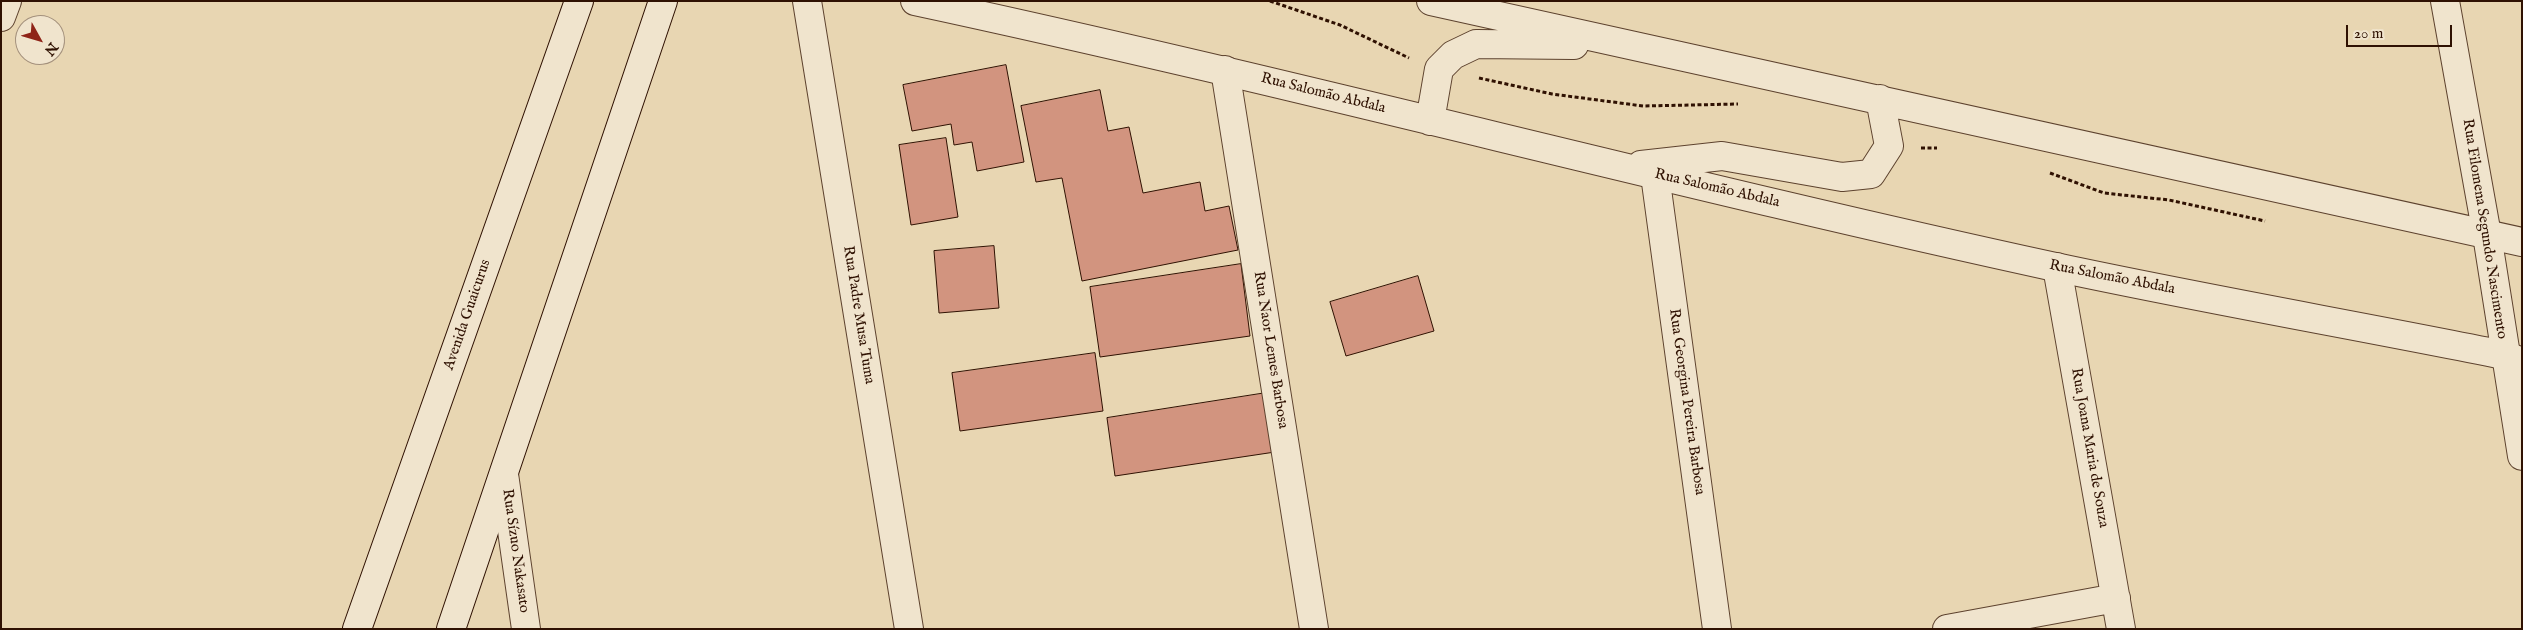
<!DOCTYPE html>
<html>
<head>
<meta charset="utf-8">
<style>
	body { margin:0 }
	#map { position:relative; width:2523px; height:630px; overflow:hidden; background:#e8d6b2; font-family:"IM FELL English",serif }
	canvas { display:block }
	.frame { position:absolute; inset:0; border:2px solid #2f1102; pointer-events:none }
	.north { position:absolute; left:15px; top:15px; width:50px; height:50px; box-sizing:border-box; background:#f0e4cd; border:1px solid #a3907c; border-radius:50%; rotate:129deg; font-size:14px; font-weight:700; line-height:20px; text-align:center; color:#2f1102 }
	.north::after { content:''; display:block; margin:auto; width:18px; height:22px; background:#8f2418; clip-path:polygon(50% 0,100% 100%,50% 72%,0 100%) }
	.scale { position:absolute; left:2346px; top:25px; width:106px; height:22px; box-sizing:border-box; border:2px solid #2f1102; border-top:0; padding-left:6px; font-size:15px; line-height:18px; white-space:nowrap; color:#2f1102; -webkit-text-stroke:4px #f0e4cd; paint-order:stroke }
</style>
</head>
<body>
<div id="map">
<canvas width="2523" height="630"></canvas>
<div class="frame"></div>
<div class="north">N</div>
<div class="scale">20 m</div>
</div>
<script>
const context = document.querySelector('canvas').getContext('2d');
context.lineJoin = 'round';
function paint(path, color) { context.fillStyle = color; context.fill(path, 'evenodd'); }
function stroke(path, color, width, dash) { context.strokeStyle = color; context.lineWidth = width; context.lineCap = dash ? 'butt' : 'round'; context.setLineDash(dash || []); context.stroke(path); }
function label(font, color, halo, rows, align = 'center') {
  context.font = font + ' "IM FELL English",serif'; context.lineWidth = 5; context.setLineDash([]); context.textBaseline = 'middle'; context.strokeStyle = halo; context.fillStyle = color; for (const [text, x, y, turn = 0] of rows) {
    context.save(); context.translate(x, y); context.rotate((+turn || 0) * Math.PI / 180); context.textAlign = isNaN(turn) ? turn : align; if (halo) context.strokeText(text, 0, 0); context.fillText(text, 0, 0); context.restore();
  }
}
const building = new Path2D(`
	M 1006,65 L 1024,162 L 977,171 L 972,142 L 954,145 L 951,124 L 912,131 L 903,85 Z
	M 1100,90 L 1108,131 L 1129,127 L 1143,193 L 1200,182 L 1205,211 L 1229,206 L 1238,250 L 1082,281 L 1062,178 L 1036,182 L 1021,106 Z
	M 946,138 L 958,217 L 911,225 L 899,145 Z
	M 994,246 L 999,308 L 939,313 L 934,251 Z
	M 1241,264 L 1250,336 L 1100,357 L 1090,287 Z
	M 1418,276 L 1434,331 L 1346,356 L 1330,302 Z
	M 1095,353 L 1103,411 L 960,431 L 952,373 Z
	M 1266,393 L 1275,452 L 1115,476 L 1107,418 Z`);
const path = new Path2D(`
	M 1270,1 L 1340,25 L 1409,58
	M 1479,78 L 1552,94 L 1643,106 L 1738,104
	M 1921,148 L 1937,148
	M 2050,173 L 2104,193 L 2169,200 L 2265,221`);
const minor = new Path2D(`
	M 807,1 L 909,629
	M 2445,1 L 2487,235 L 2522,456
	M 1,17 L 7,1
	M 1225,70 L 1314,629
	M 1655,175 L 1717,629
	M 2057,267 L 2121,629
	M 504,474 L 526,629
	M 1947,629 L 2116,598`);
const tertiary = new Path2D(`
	M 915,1 C 1297,83 1673,184 2055,267 C 2204,299 2355,325 2504,355 L 2522,362
	M 1431,1 L 2522,242
	M 1430,121 L 1439,69 L 1453,55 L 1476,44 L 1574,45
	M 1641,165 L 1722,156 L 1842,177 L 1871,174 L 1889,146 L 1880,99`);
const secondary = new Path2D(`
	M 357,629 L 579,1
	M 451,629 L 663,1`);
const streetNames = [
	["Rua Salomão Abdala",1323,94,14],
	["Rua Salomão Abdala",1717,189,13],
	["Rua Filomena Segundo Nascimento",2484,229,81],
	["Rua Salomão Abdala",2112,278,11],
	["Avenida Guaicurus",468,315,-71],
	["Rua Padre Musa Tuma",858,315,81],
	["Rua Naor Lemes Barbosa",1270,350,81],
	["Rua Georgina Pereira Barbosa",1686,402,82],
	["Rua Joana Maria de Souza",2089,448,80],
	["Rua Sízuo Nakasato",515,551,82]
];
paint(building, '#d2947f');
stroke(building, '#2f1102', 1);
stroke(minor, '#5d422e', 30);
stroke(tertiary, '#5d422e', 30);
stroke(secondary, '#2f1102', 30);
stroke(path, '#2f1102', 3, [4, 2.5]);
stroke(minor, '#f0e4cd', 28);
stroke(tertiary, '#f0e4cd', 28);
stroke(secondary, '#f0e4cd', 28);
label('15px', '#2f1102', '#f0e4cd', streetNames);
</script>
</body>
</html>
